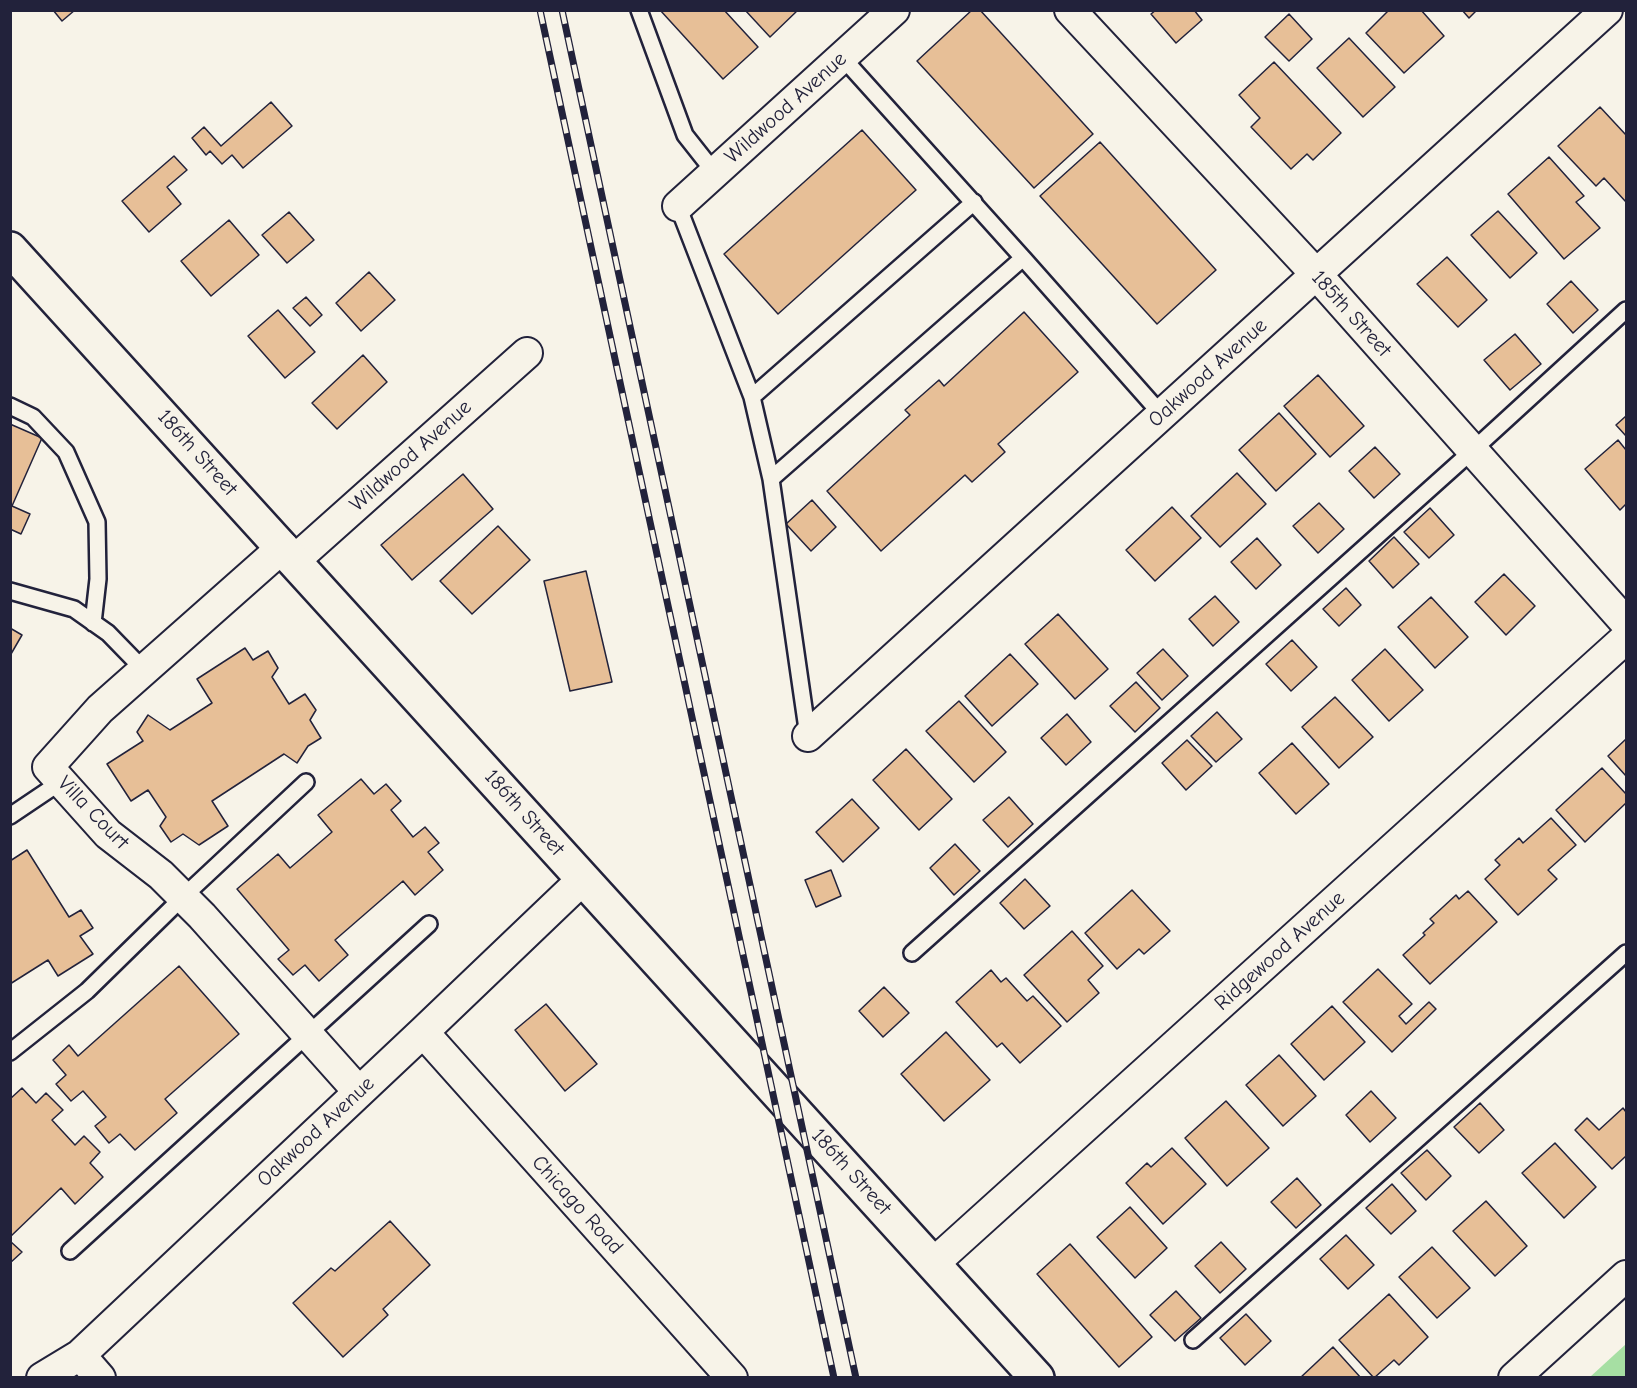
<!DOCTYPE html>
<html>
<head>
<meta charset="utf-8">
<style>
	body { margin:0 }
	#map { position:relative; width:1637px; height:1388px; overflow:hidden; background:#f7f3e8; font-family:"Comic Neue",sans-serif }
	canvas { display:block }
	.frame { position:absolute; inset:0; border:12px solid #22223b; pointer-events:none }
</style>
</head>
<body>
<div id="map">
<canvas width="1637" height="1388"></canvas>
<div class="frame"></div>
</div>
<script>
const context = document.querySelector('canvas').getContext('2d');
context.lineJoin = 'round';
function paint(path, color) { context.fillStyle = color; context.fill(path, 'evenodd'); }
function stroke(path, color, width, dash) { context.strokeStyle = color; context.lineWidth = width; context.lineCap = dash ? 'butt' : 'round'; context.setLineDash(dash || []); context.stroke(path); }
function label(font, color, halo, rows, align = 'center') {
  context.font = font + ' "Comic Neue",sans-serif'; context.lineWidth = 4.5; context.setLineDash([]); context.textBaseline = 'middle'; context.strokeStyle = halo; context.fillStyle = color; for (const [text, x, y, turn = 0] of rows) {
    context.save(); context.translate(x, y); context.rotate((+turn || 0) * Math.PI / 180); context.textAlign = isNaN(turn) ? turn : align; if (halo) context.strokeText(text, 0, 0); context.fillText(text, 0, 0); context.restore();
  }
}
const green = new Path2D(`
	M 1626,1344 L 1626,1377 L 1590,1377 Z`);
const building = new Path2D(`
	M 53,10 L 75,10 L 62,21 Z
	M 660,10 L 724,10 L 758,47 L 723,79 Z
	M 745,10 L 798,10 L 770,37 Z
	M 972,10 L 980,10 L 1093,134 L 1034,188 L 917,61 Z
	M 1156,10 L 1194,10 L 1202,20 L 1176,43 L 1151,14 Z
	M 1389,10 L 1421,10 L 1444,36 L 1404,73 L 1366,33 Z
	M 1462,10 L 1477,10 L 1469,18 Z
	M 1289,14 L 1312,39 L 1289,61 L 1265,37 Z
	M 1349,38 L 1395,87 L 1363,117 L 1317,68 Z
	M 1274,62 L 1341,133 L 1313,160 L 1307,154 L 1291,169 L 1251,127 L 1260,118 L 1239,95 Z
	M 271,102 L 292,126 L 243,168 L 232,155 L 222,164 L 210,151 L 206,155 L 192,138 L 204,127 L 221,146 Z
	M 1600,107 L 1626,135 L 1626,202 L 1604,178 L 1596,186 L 1558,146 Z
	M 862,130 L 916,190 L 778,314 L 724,254 Z
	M 1100,142 L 1216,270 L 1157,324 L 1040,196 Z
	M 174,156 L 187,170 L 167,187 L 181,204 L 149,232 L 122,201 Z
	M 1549,157 L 1584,196 L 1576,202 L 1600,228 L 1564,259 L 1508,194 Z
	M 1498,211 L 1537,253 L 1510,278 L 1471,235 Z
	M 289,212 L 314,240 L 287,263 L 262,235 Z
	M 229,220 L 259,255 L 211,296 L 181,261 Z
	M 1447,257 L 1487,300 L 1458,327 L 1417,284 Z
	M 369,272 L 395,300 L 361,331 L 336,303 Z
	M 1571,281 L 1598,310 L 1573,333 L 1547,304 Z
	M 306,297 L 322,315 L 310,326 L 293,308 Z
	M 278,310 L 315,352 L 285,378 L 248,336 Z
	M 1024,312 L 1078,372 L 998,444 L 1005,452 L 972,482 L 965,475 L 881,551 L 827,491 L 910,415 L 905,410 L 939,380 L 944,386 Z
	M 1515,334 L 1541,364 L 1510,390 L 1484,360 Z
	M 363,355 L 387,382 L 337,429 L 312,403 Z
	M 1318,375 L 1364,426 L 1330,457 L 1284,406 Z
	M 1279,413 L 1316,454 L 1276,491 L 1239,450 Z
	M 1626,416 L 1626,436 L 1616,425 Z
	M 10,424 L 42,438 L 12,506 L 30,514 L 21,534 L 10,529 Z
	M 1618,440 L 1626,450 L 1626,504 L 1620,510 L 1585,469 Z
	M 1375,447 L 1400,474 L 1374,498 L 1349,471 Z
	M 1237,473 L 1266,504 L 1220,547 L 1191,516 Z
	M 463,474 L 493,509 L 412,580 L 381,545 Z
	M 812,500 L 836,527 L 811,551 L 786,524 Z
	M 1319,503 L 1344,529 L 1318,553 L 1293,526 Z
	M 1172,507 L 1201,538 L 1155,581 L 1126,550 Z
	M 1430,508 L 1454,535 L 1429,558 L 1404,532 Z
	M 498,526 L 530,560 L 472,614 L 440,581 Z
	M 1394,537 L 1419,564 L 1393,588 L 1369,561 Z
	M 1257,538 L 1281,565 L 1256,589 L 1231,562 Z
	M 586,571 L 612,682 L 570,691 L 544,581 Z
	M 1504,574 L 1535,606 L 1506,635 L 1475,602 Z
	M 1346,588 L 1361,605 L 1339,626 L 1323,609 Z
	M 1215,596 L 1239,622 L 1213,646 L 1189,619 Z
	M 1431,597 L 1468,637 L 1435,668 L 1398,627 Z
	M 1058,614 L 1108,669 L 1075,699 L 1025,644 Z
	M 10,628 L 22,635 L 11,654 L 10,653 Z
	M 1292,640 L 1317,667 L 1291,691 L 1266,664 Z
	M 245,648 L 253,660 L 268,651 L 278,668 L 272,677 L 289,704 L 305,694 L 316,710 L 310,720 L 321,738 L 308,746 L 297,763 L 284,754 L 212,801 L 228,826 L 199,845 L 183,834 L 171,842 L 160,826 L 166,817 L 148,790 L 131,801 L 107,764 L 143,741 L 137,732 L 148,715 L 170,730 L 212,703 L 197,679 Z
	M 1163,649 L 1188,676 L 1162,700 L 1137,673 Z
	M 1385,649 L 1423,690 L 1389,721 L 1352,680 Z
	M 1010,654 L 1038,684 L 992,726 L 965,696 Z
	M 1136,682 L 1160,708 L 1135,732 L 1110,706 Z
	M 1335,697 L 1373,737 L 1339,768 L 1302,727 Z
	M 959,701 L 1006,752 L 974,782 L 926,731 Z
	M 1217,712 L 1242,739 L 1216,762 L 1191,736 Z
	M 1067,714 L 1091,742 L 1066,765 L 1041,738 Z
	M 1626,739 L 1626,776 L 1608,756 Z
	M 1187,740 L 1212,766 L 1186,790 L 1162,763 Z
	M 1292,743 L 1329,784 L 1296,814 L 1259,773 Z
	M 906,749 L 952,799 L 919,830 L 873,780 Z
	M 1602,768 L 1626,794 L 1626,803 L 1585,842 L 1556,810 Z
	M 361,779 L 374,794 L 386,784 L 401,801 L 391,810 L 413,837 L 425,827 L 439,843 L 428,852 L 443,870 L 415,895 L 403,881 L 335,940 L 348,955 L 319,981 L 305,965 L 293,975 L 278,959 L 289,950 L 237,889 L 278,854 L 290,868 L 332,832 L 318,815 Z
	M 1009,797 L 1033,824 L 1008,847 L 983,820 Z
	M 852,799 L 879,828 L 843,862 L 816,832 Z
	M 1551,818 L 1576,845 L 1548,870 L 1557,879 L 1518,915 L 1485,879 L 1500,865 L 1495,860 L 1519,838 L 1523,843 Z
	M 955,844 L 980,871 L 954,895 L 930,868 Z
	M 27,850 L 69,917 L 81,910 L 93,928 L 80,936 L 93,954 L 58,976 L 48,960 L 10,984 L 10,861 Z
	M 831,870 L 841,896 L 816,907 L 805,880 Z
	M 1025,879 L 1050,906 L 1024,929 L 1000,903 Z
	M 1132,890 L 1170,931 L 1144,954 L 1139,949 L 1117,969 L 1085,933 Z
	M 1468,891 L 1497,922 L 1430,984 L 1403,955 L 1425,935 L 1423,933 L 1434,923 L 1430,919 L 1456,895 L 1459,899 Z
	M 1072,931 L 1103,966 L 1088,980 L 1099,993 L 1067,1022 L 1024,975 Z
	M 179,966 L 239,1034 L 165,1099 L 177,1113 L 135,1150 L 120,1134 L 109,1143 L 95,1126 L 106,1117 L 83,1091 L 71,1101 L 56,1084 L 66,1075 L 53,1060 L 69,1045 L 78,1056 Z
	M 1378,969 L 1412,1004 L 1399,1016 L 1406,1024 L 1429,1002 L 1436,1009 L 1392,1052 L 1343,1002 Z
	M 991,970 L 1001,982 L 1006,978 L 1027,1001 L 1033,996 L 1061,1026 L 1020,1063 L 1002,1043 L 997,1047 L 956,1002 Z
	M 884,987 L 909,1013 L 883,1037 L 859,1011 Z
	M 546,1004 L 597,1064 L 565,1091 L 515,1030 Z
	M 1332,1006 L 1365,1042 L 1324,1080 L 1291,1044 Z
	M 946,1032 L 990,1080 L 944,1121 L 901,1074 Z
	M 1279,1055 L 1316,1096 L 1283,1126 L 1246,1085 Z
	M 22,1088 L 36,1103 L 46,1093 L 63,1110 L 52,1120 L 75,1145 L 84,1136 L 100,1152 L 90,1163 L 103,1177 L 75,1204 L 61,1188 L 10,1237 L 10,1099 Z
	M 1371,1091 L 1396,1118 L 1370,1142 L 1346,1115 Z
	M 1226,1101 L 1269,1148 L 1227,1186 L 1185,1138 Z
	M 1480,1103 L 1504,1130 L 1479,1153 L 1454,1127 Z
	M 1623,1108 L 1626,1112 L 1626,1156 L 1612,1169 L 1575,1130 L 1587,1118 L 1599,1130 Z
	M 1555,1143 L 1596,1187 L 1564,1218 L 1522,1173 Z
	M 1172,1148 L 1206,1184 L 1163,1224 L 1126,1183 L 1147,1163 L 1151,1167 Z
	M 1427,1150 L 1451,1176 L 1426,1200 L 1401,1173 Z
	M 1297,1178 L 1321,1205 L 1296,1228 L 1271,1202 Z
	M 1392,1184 L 1416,1211 L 1391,1234 L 1366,1208 Z
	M 1486,1201 L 1527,1246 L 1495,1276 L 1453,1231 Z
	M 1130,1207 L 1167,1248 L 1135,1278 L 1097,1237 Z
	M 390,1221 L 430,1265 L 383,1309 L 388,1315 L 343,1357 L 293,1303 L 331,1268 L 335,1271 Z
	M 1346,1235 L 1374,1265 L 1348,1289 L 1320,1259 Z
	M 10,1241 L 22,1252 L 10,1263 Z
	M 1221,1242 L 1246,1269 L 1220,1293 L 1195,1266 Z
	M 1070,1244 L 1152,1337 L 1119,1367 L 1037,1274 Z
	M 1432,1247 L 1470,1288 L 1437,1318 L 1399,1277 Z
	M 1176,1291 L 1201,1318 L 1175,1341 L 1150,1315 Z
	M 1389,1294 L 1428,1337 L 1399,1365 L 1394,1360 L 1374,1378 L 1339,1340 Z
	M 1246,1314 L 1271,1341 L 1245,1365 L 1220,1338 Z
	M 1333,1347 L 1361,1378 L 1300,1378 Z`);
const service = new Path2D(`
	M 639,10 L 685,135 L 715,173
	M 678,206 L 752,397
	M 1023,258 L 1162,415
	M 10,406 L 33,417 L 66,452 L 97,522 L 98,579 L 93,623
	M 771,479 L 752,397 L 974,202
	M 10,591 L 74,609 L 108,633 L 144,670
	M 808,736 L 771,479 L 1023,258 L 842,57
	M 10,816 L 62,781
	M 912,953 L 1472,451 L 1626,310
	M 10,1052 L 87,991 L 183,897 L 306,782
	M 70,1251 L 429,924
	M 1193,1340 L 1626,953`);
const minor = new Path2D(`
	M 1070,10 L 1316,274 L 1626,623
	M 678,206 L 894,10
	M 283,547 L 100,709 L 48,767 L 108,834 L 161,875 L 202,916 L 359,1092
	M 295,560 L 527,353
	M 808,736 L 1607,10
	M 423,1032 L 732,1378
	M 934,1263 L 1626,638
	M 80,1355 L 100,1378
	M 42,1378 L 80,1355 L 423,1032 L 583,879
	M 1514,1378 L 1626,1276`);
const tertiary = new Path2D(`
	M 10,249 L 1037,1378`);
const rail = new Path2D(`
	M 540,10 L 834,1378
	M 562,10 L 856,1378`);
const streetNames = [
	["Wildwood Avenue",786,108,-42],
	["185th Street",1351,314,48],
	["Oakwood Avenue",1208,373,-42],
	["186th Street",197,453,48],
	["Wildwood Avenue",411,456,-42],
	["Villa Court",93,813,46],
	["186th Street",524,813,48],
	["Ridgewood Avenue",1280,951,-42],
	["Oakwood Avenue",316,1132,-43],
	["186th Street",851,1172,48],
	["Chicago Road",577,1205,48]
];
paint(green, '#a6dfa3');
paint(building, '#e7bf97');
stroke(building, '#22223b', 1.5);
stroke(service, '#22223b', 20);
stroke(minor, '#22223b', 34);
stroke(tertiary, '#22223b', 38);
stroke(service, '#f7f3e8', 15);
stroke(minor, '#f7f3e8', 30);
stroke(tertiary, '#f7f3e8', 33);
stroke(rail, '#22223b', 7);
stroke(rail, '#f7f3e8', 4.5, [14]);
label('21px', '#22223b', '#f7f3e8', streetNames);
</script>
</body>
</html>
